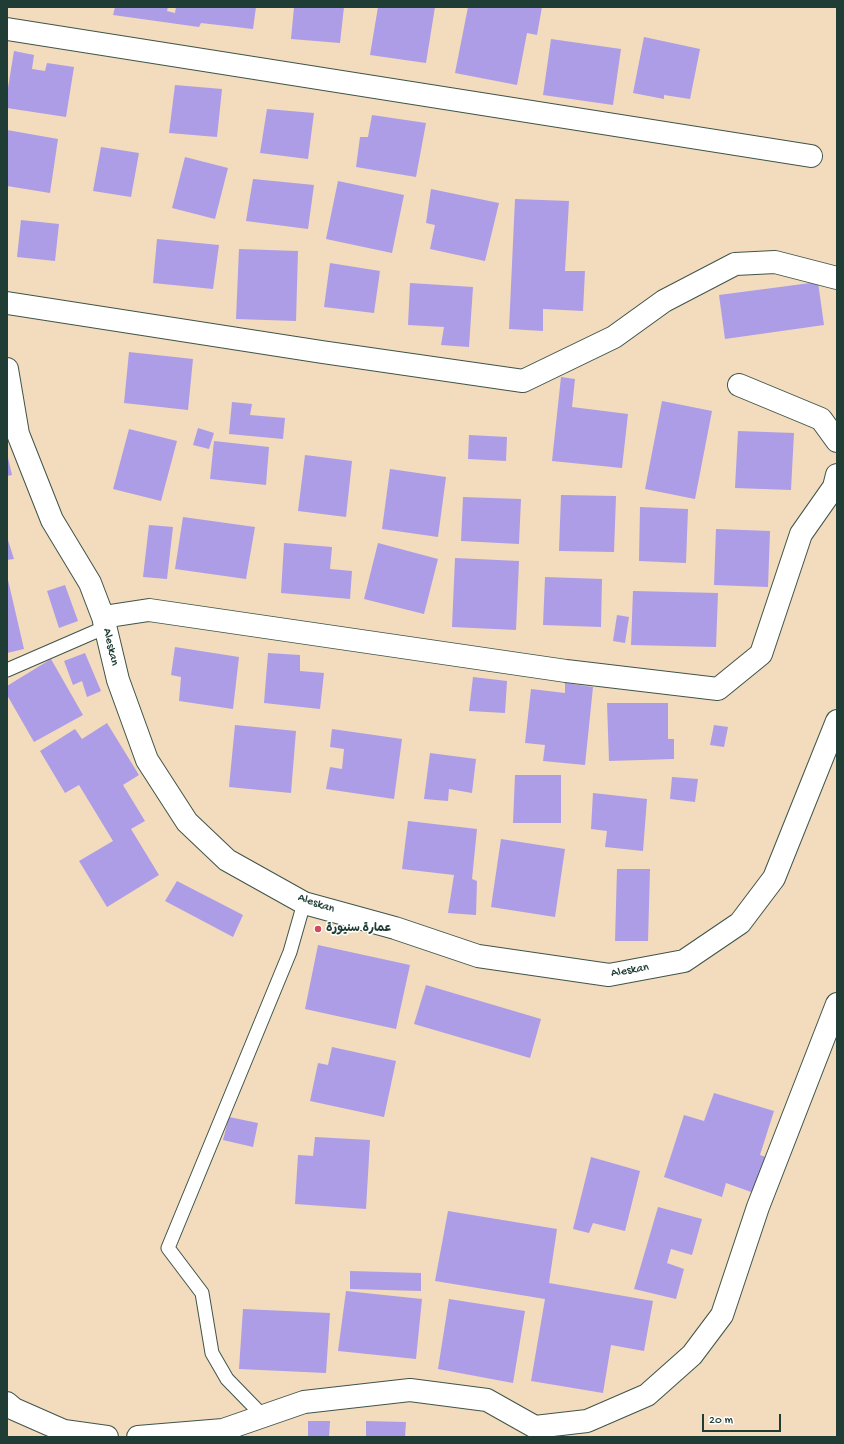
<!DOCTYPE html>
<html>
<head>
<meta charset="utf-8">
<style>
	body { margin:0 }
	#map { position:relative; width:844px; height:1444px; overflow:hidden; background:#f3dbbd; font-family:"Gochi Hand",sans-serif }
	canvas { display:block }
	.frame { position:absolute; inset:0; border:8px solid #1f3d34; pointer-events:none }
	.scale { position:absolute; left:702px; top:1414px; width:79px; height:18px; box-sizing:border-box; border:2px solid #1f3d34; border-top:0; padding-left:5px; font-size:12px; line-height:14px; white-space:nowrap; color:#1f3d34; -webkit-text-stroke:3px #fff; paint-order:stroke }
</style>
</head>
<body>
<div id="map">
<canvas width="844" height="1444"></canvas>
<div class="frame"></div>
<div class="scale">20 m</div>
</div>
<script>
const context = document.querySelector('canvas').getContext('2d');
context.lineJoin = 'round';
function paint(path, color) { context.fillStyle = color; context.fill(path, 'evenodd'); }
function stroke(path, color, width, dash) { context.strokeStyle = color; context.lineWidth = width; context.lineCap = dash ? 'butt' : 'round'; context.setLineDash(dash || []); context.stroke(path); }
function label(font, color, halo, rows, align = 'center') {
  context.font = font + ' "Gochi Hand","Playpen Sans Arabic",sans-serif'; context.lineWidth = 3; context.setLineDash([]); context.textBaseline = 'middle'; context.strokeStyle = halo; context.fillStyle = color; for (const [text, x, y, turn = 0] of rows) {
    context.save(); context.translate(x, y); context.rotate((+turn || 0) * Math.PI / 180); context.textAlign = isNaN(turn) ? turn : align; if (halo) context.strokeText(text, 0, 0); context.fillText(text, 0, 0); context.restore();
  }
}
const building = new Path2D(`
	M 115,7 L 168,7 L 167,11 L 175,13 L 176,7 L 256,7 L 253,29 L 201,23 L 199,27 L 113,15 Z
	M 294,7 L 344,7 L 340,43 L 291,39 Z
	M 378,7 L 435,7 L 426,63 L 370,55 Z
	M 468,7 L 542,7 L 537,35 L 527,33 L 517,85 L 455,73 Z
	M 644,37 L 700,49 L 690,99 L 664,95 L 664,99 L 633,93 Z
	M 551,39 L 621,49 L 613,105 L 543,95 Z
	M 14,51 L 34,55 L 32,69 L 45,71 L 47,63 L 74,67 L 66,117 L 7,108 L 7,94 Z
	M 175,85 L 222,89 L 217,137 L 169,133 Z
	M 267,109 L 314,113 L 308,159 L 260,153 Z
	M 372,115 L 426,123 L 416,177 L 356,167 L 360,137 L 368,137 Z
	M 7,130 L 58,139 L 50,193 L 7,186 Z
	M 101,147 L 139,153 L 131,197 L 93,191 Z
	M 185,157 L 228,168 L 215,219 L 172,208 Z
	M 253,179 L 314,185 L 308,229 L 246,221 Z
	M 338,181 L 404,195 L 392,253 L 326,239 Z
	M 431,189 L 499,203 L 485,261 L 430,249 L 435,225 L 426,223 Z
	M 515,199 L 569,201 L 565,271 L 585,271 L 583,311 L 543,309 L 543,331 L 509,329 Z
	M 21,220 L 59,224 L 55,261 L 17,257 Z
	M 157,239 L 219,245 L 213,289 L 153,283 Z
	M 239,249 L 298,251 L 296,321 L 236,319 Z
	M 330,263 L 380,271 L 374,313 L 324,307 Z
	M 818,282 L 824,325 L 725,339 L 719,295 Z
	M 410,283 L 473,287 L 469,347 L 441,345 L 444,327 L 408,325 Z
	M 129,352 L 193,359 L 188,410 L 124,403 Z
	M 561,377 L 575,379 L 572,407 L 628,414 L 622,468 L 552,461 Z
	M 662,401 L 712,411 L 695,499 L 645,489 Z
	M 232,402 L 252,404 L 250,415 L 285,418 L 283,439 L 229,434 Z
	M 198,428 L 214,433 L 209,449 L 193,445 Z
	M 129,429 L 177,441 L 161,501 L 113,489 Z
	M 738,431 L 794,433 L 791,490 L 735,488 Z
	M 469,435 L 507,437 L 506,461 L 468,459 Z
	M 214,441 L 269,447 L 266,485 L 210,479 Z
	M 305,455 L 352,461 L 346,517 L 298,511 Z
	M 8,458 L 12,475 L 7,476 L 7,459 Z
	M 390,469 L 446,477 L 438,537 L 382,529 Z
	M 561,495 L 616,496 L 614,552 L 559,551 Z
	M 463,497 L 521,499 L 519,544 L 461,541 Z
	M 640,507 L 688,509 L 686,563 L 639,561 Z
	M 183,517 L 255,527 L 246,579 L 175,569 Z
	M 149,525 L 173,527 L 167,579 L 143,577 Z
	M 716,529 L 770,531 L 768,587 L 714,585 Z
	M 7,537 L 14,559 L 7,560 Z
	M 284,543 L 332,547 L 330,569 L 352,571 L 350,599 L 281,593 Z
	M 378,543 L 438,559 L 424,614 L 364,599 Z
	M 455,558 L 519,561 L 516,630 L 452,627 Z
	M 545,577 L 602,579 L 601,627 L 543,625 Z
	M 8,580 L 24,649 L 7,653 L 7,581 Z
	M 65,585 L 78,621 L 59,628 L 47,591 Z
	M 633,591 L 718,593 L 716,647 L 631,645 Z
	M 617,615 L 629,617 L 625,643 L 613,641 Z
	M 175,647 L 239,657 L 233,709 L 179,701 L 181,677 L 171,675 Z
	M 85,653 L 101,691 L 87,697 L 82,681 L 73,685 L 64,661 Z
	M 268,653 L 300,655 L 300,671 L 324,673 L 320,709 L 264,703 Z
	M 51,659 L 83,715 L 34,742 L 7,695 L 7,686 Z
	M 473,677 L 507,681 L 505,713 L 469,711 Z
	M 565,683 L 593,687 L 585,765 L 543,761 L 545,745 L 525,743 L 531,689 L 565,693 Z
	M 607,703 L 668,703 L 668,739 L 674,739 L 674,759 L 609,761 Z
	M 107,723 L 139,775 L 123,785 L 145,821 L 131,829 L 159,875 L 107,907 L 79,861 L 113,841 L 79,785 L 65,793 L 40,751 L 75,729 L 82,739 Z
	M 235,725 L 296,731 L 291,793 L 229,787 Z
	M 714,725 L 728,727 L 724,747 L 710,745 Z
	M 332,729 L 402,739 L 394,799 L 326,789 L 330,767 L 342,769 L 344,749 L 330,747 Z
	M 430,753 L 476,759 L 472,793 L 449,789 L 448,801 L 424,799 Z
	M 515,775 L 561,775 L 561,823 L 513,823 Z
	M 672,777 L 698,779 L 695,802 L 670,799 Z
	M 593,793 L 647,799 L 643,851 L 605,847 L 607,831 L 591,829 Z
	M 408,821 L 477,829 L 472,879 L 477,881 L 476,915 L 448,913 L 454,875 L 402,869 Z
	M 501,839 L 565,849 L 555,917 L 491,907 Z
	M 617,869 L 650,869 L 648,941 L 615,941 Z
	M 177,881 L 243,915 L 233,937 L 165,901 Z
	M 318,945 L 410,965 L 396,1029 L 305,1009 Z
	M 426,985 L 541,1019 L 530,1058 L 414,1024 Z
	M 332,1047 L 396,1061 L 384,1117 L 310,1101 L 318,1063 L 328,1065 Z
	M 714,1093 L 774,1111 L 760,1155 L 766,1157 L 754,1193 L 726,1183 L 722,1197 L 664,1177 L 684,1115 L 704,1121 Z
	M 229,1117 L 258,1123 L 253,1147 L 223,1140 Z
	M 315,1137 L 370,1140 L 366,1209 L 295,1204 L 298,1155 L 313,1156 Z
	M 591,1157 L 640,1171 L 625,1231 L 593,1223 L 589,1233 L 573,1229 Z
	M 658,1207 L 702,1219 L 692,1255 L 671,1249 L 667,1263 L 684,1269 L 676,1299 L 634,1289 Z
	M 448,1211 L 557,1229 L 549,1283 L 653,1301 L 644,1351 L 611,1345 L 603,1393 L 531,1381 L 545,1299 L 435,1281 Z
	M 350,1271 L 421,1273 L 421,1291 L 350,1289 Z
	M 346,1291 L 422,1299 L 416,1359 L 338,1351 Z
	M 449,1299 L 525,1311 L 513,1383 L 438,1369 Z
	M 243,1309 L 330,1313 L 326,1373 L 239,1369 Z
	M 308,1421 L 330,1421 L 329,1437 L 308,1437 Z
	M 366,1421 L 406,1422 L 405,1437 L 366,1437 Z`);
const lane = new Path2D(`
	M 7,670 L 106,627
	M 263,1416 L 227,1379 L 212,1353 L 202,1293 L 168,1248 L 290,952 L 304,903`);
const street = new Path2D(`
	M 7,29 L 811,156
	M 7,303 L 322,352 L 523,381 L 614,337 L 664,301 L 735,264 L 775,262 L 837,278
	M 7,369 L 18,434 L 52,520 L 90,583 L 103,617 L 118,680 L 147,760 L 187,822 L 227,860 L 304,903 L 395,928 L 478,956 L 609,975 L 684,961 L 740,923 L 774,878 L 837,721
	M 739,385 L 821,419 L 837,441
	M 103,617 L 149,610 L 566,671 L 718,689 L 761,654 L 801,534 L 834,487 L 837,475
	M 7,1403 L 14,1409 L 64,1431 L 107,1437
	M 138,1437 L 223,1430 L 304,1402 L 410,1390 L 487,1400 L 535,1427 L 587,1421 L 647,1395 L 692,1355 L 722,1315 L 758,1207 L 837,1004`);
const markers = [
	[318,929,4,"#d1495b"]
];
const streetNames = [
	["Aleskan",110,647,77],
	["Aleskan",316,904,19],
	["Aleskan",630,971,-10]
];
const poiNames = [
	["عمارة سنيورة",326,929]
];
paint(building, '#ad9de6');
stroke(lane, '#3f5549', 15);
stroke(street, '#3f5549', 24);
stroke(lane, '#fff', 13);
stroke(street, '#fff', 22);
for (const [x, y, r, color] of markers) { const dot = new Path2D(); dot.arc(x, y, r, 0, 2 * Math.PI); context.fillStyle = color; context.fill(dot); stroke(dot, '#fff', 1.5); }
label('12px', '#1f3d34', '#fff', streetNames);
label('bold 12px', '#1f3d34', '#fff', poiNames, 'left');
</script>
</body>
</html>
